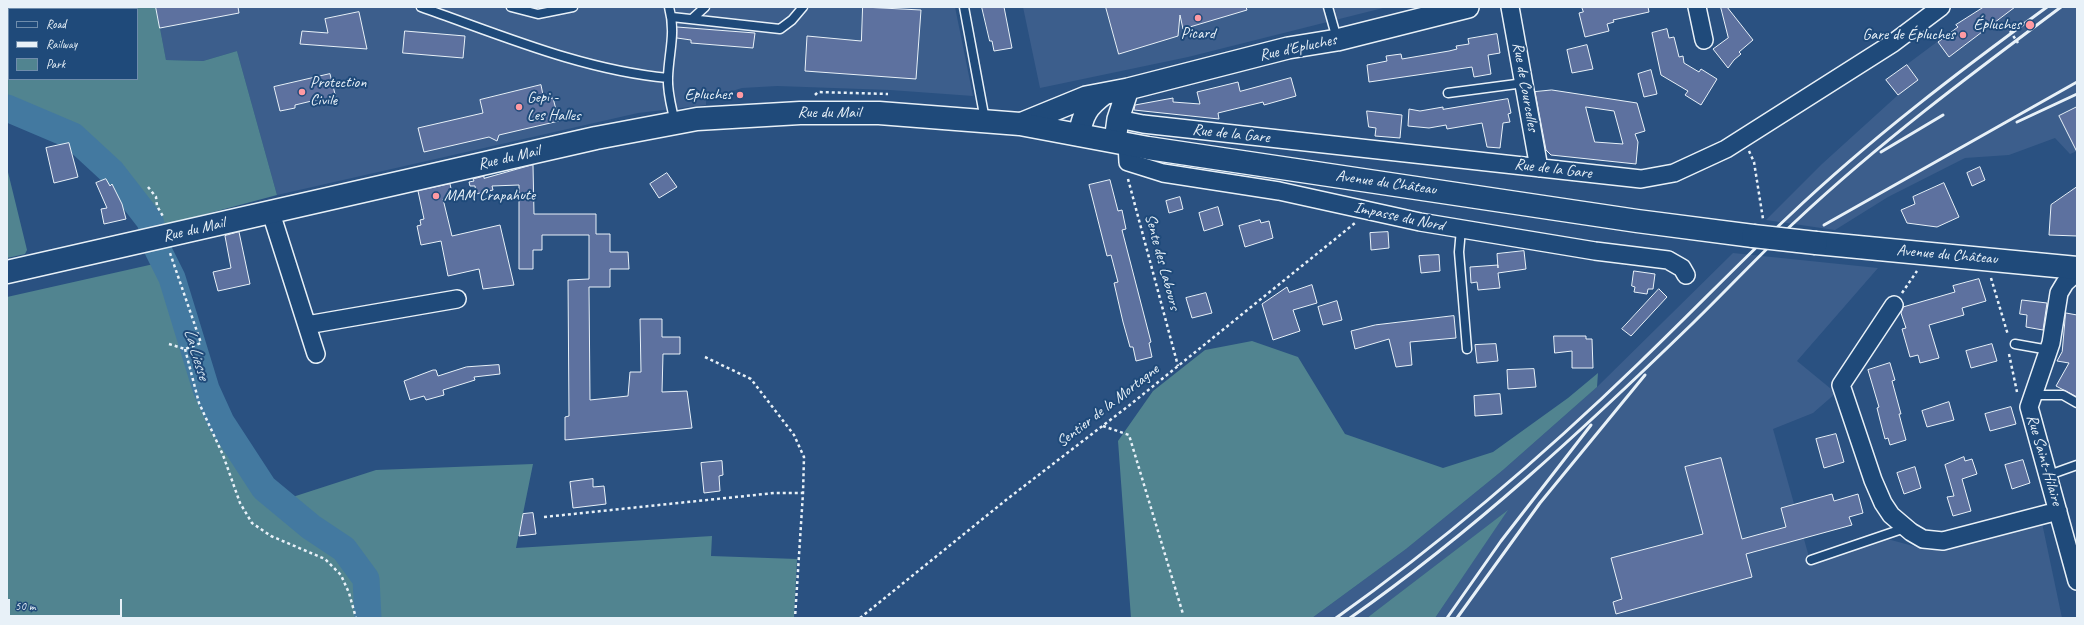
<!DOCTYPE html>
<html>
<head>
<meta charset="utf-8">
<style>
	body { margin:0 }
	#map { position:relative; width:2084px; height:625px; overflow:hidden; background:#2a5181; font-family:Caveat,sans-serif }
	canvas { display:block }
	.frame { position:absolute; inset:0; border:8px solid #e8f1f8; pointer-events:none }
	.legend { position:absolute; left:8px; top:8px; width:130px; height:72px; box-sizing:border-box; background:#1f4a7a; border:1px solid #6f8dac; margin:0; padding:5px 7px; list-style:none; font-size:12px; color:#e8f1f8 }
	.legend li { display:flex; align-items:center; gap:8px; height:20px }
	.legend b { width:20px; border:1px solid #6f8dac }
	.scale { position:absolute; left:8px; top:599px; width:114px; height:18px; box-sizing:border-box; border:2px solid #e8f1f8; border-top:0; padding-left:5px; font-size:12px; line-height:14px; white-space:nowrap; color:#e8f1f8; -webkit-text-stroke:3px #1f4a7a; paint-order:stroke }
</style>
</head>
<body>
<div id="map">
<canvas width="2084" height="625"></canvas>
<div class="frame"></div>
<ul class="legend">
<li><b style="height:5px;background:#1f4a7a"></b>Road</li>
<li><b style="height:5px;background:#e8f1f8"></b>Railway</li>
<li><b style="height:11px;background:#518490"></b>Park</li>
</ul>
<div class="scale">50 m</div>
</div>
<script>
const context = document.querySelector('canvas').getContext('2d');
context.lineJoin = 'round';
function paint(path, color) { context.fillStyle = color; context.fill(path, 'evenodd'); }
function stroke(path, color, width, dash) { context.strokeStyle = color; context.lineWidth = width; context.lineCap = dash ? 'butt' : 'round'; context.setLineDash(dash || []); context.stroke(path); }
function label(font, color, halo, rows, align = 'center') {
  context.font = font + ' Caveat,sans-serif'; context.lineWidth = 4; context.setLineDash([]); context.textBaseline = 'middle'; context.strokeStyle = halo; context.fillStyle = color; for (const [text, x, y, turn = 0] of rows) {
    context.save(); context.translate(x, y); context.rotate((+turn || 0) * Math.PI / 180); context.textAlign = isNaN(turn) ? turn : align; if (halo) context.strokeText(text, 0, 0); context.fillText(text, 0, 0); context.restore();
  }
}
const built = new Path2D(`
	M 156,7 L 955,7 L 973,96 L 890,90 L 777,86 L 742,88 L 719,95 L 706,94 L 706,105 L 638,113 L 277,195 L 237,51 L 203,61 L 166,60 Z
	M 1023,7 L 1387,7 L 1188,57 L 1040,88 Z
	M 1984,7 L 2077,7 L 2077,151 L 2070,154 L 2055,138 L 2009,155 L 1965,158 L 1888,197 L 1835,230 L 1766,220 L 1822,164 L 1898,95 L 1886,80 L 1957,27 L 1956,25 Z
	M 1733,253 L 1878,268 L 1797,361 L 1836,393 L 1813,413 L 1773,429 L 1809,557 L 1880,537 L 1928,550 L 2041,518 L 2062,618 L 1435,618 L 1507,511 L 1367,618 L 1312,618 L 1406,549 L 1503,470 L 1597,387 Z`);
const green = new Path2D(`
	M 29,7 L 156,7 L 166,60 L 203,61 L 237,51 L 277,195 L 146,230 L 134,207 L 112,178 L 73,141 L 11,115 L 7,122 L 7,20 L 9,18 L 9,79 L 137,79 L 137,9 L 30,9 Z
	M 7,168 L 27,250 L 25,254 L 7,258 Z
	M 176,259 L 228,419 L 271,504 L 376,470 L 533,464 L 516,548 L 712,536 L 711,556 L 797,559 L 794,618 L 7,618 L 7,297 Z
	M 1252,341 L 1298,357 L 1345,434 L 1443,468 L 1493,452 L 1568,398 L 1598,373 L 1597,387 L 1503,470 L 1406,549 L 1312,618 L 1131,618 L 1118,441 L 1153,391 L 1205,350 Z
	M 1508,510 L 1435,618 L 1367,618 L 1376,611 Z`);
const river = new Path2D(`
	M 7,108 L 73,136 L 112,172 L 150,221 L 158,250 L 172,278 L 206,389 L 221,422 L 264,488 L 311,527 L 344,549 L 366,579 L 368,618`);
const building = new Path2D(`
	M 156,7 L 238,7 L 239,13 L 160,28 Z
	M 863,7 L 921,10 L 916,79 L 805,71 L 807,36 L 861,41 Z
	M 982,7 L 1004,7 L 1012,48 L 994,51 L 992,41 L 990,41 Z
	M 1106,7 L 1246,7 L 1247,10 L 1183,29 L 1180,15 L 1178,36 L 1119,54 Z
	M 1582,7 L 1648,7 L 1649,12 L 1613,20 L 1614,22 L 1607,24 L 1609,31 L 1585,37 L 1579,13 L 1583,12 Z
	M 1721,7 L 1727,7 L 1753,40 L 1739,52 L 1741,54 L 1734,60 L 1728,68 L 1713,49 L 1728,38 Z
	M 1984,7 L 2015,7 L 1949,57 L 1938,42 L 1958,27 L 1956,25 Z
	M 359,12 L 367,49 L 300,44 L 302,31 L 328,33 L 325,19 Z
	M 677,27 L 755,33 L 753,48 L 691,43 L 691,40 L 677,38 Z
	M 1667,29 L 1669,38 L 1674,37 L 1679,57 L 1683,56 L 1684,63 L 1699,72 L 1701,69 L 1717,79 L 1701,105 L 1685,95 L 1688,91 L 1661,75 L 1652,33 Z
	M 405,31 L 465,36 L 463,58 L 403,53 Z
	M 1497,34 L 1500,53 L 1488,55 L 1491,74 L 1474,77 L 1472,67 L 1369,82 L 1367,65 L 1387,61 L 1386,56 L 1401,54 L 1402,59 L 1449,51 L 1457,49 L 1456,46 L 1469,44 L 1468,39 Z
	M 1587,45 L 1593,69 L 1572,73 L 1567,50 Z
	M 1907,65 L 1918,80 L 1898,95 L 1886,80 Z
	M 1651,70 L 1657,94 L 1644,97 L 1638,74 Z
	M 330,74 L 336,98 L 321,102 L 320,99 L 295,105 L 295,108 L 280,111 L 274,87 Z
	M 1291,78 L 1296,96 L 1264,105 L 1263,102 L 1218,113 L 1219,119 L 1134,110 L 1135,105 L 1173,98 L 1173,102 L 1200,104 L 1197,92 L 1238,82 L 1240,91 Z
	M 541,85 L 544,100 L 553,98 L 559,121 L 499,135 L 497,141 L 489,137 L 424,152 L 418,128 L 483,113 L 480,100 Z
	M 1552,90 L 1637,103 L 1645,131 L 1635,134 L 1638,142 L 1636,164 L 1551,155 L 1546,150 L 1535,92 ZM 1586,107 L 1614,111 L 1623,144 L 1595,142 Z
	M 1508,99 L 1511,113 L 1508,114 L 1510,122 L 1503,123 L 1500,148 L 1487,147 L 1482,123 L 1447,129 L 1446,125 L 1429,128 L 1408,126 L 1409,109 L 1420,111 L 1443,107 L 1443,109 Z
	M 2077,107 L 2077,152 L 2059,116 Z
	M 1367,111 L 1402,115 L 1400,138 L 1375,136 L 1376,128 L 1369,127 Z
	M 69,143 L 78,177 L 54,183 L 46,148 Z
	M 533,165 L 534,214 L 596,214 L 596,234 L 610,234 L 610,252 L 628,252 L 629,269 L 610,269 L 610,287 L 589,287 L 590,400 L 628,396 L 630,372 L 641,372 L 640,319 L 662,319 L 662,337 L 680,337 L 680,354 L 663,354 L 662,392 L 687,391 L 692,428 L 565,440 L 565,417 L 569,416 L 568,280 L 589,279 L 589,235 L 542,235 L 542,250 L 533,250 L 533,269 L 519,269 L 519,185 L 492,186 L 493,190 L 476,194 L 475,186 L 470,186 L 469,182 L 474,181 L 473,179 L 484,176 L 484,178 Z
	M 1980,167 L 1985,180 L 1972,186 L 1967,173 Z
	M 667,173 L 677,187 L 659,198 L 650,184 Z
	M 106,179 L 110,186 L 112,184 L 122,204 L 126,219 L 104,224 L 101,209 L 107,208 L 96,183 Z
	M 1110,180 L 1118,211 L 1122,210 L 1126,229 L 1122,230 L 1151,342 L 1149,343 L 1152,357 L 1136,361 L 1133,347 L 1130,347 L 1123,322 L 1114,283 L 1118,282 L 1111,255 L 1107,256 L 1089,185 Z
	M 1944,183 L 1959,217 L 1937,227 L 1907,223 L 1901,210 L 1915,204 L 1913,197 Z
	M 450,184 L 453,197 L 443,199 L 452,236 L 500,225 L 514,285 L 483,289 L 479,269 L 448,276 L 441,241 L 421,245 L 417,226 L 421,225 L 420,220 L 424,219 L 418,191 Z
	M 2077,187 L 2077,236 L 2049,235 L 2051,205 Z
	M 1180,197 L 1183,209 L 1169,213 L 1166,201 Z
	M 1218,207 L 1223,225 L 1204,231 L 1199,213 Z
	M 1260,220 L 1261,223 L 1269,221 L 1273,238 L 1245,247 L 1239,226 Z
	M 239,232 L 250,284 L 218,291 L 213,272 L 231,268 L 225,236 Z
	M 1388,232 L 1389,248 L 1371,250 L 1370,233 Z
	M 1524,251 L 1526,269 L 1498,273 L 1500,288 L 1478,290 L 1477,282 L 1471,283 L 1470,267 L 1498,265 L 1498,268 L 1497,254 Z
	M 1439,255 L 1440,271 L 1421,273 L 1419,256 Z
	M 1634,271 L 1655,274 L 1653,289 L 1648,289 L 1647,294 L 1634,292 L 1635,287 L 1632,286 Z
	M 1979,279 L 1986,301 L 1962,308 L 1964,315 L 1929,325 L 1939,358 L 1920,363 L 1918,355 L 1910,357 L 1902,329 L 1906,328 L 1901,313 L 1903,307 L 1955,292 L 1953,286 Z
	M 1312,285 L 1317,303 L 1293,310 L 1300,331 L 1273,340 L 1262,304 L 1287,287 L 1289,292 Z
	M 1659,289 L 1667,297 L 1631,336 L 1622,329 Z
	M 1206,293 L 1212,313 L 1192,318 L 1186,298 Z
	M 2022,300 L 2047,303 L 2043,330 L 2026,327 L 2027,315 L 2020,314 Z
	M 1337,301 L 1342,320 L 1323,325 L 1318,307 Z
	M 2066,313 L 2077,315 L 2077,397 L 2056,386 L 2069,363 L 2057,361 L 2062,352 Z
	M 1454,316 L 1456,338 L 1410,342 L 1412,365 L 1396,367 L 1389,339 L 1355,349 L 1351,331 L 1375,325 Z
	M 1554,336 L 1586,336 L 1586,339 L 1592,339 L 1593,368 L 1572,368 L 1572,351 L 1555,353 Z
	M 1496,344 L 1498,361 L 1477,363 L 1475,345 Z
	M 1992,344 L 1997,361 L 1971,368 L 1966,351 Z
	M 1890,363 L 1895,380 L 1892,381 L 1901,414 L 1899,414 L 1906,440 L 1890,445 L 1888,438 L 1885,439 L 1880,420 L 1877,408 L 1879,407 L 1868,370 Z
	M 499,365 L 500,374 L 474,377 L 475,380 L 443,390 L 444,395 L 426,400 L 424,396 L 410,400 L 404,381 L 433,370 L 436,370 L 438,376 L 466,367 Z
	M 1534,369 L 1536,387 L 1508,389 L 1507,370 Z
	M 1500,394 L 1502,414 L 1475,416 L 1474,396 Z
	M 1949,402 L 1954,420 L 1927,427 L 1922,411 Z
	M 2011,407 L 2016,424 L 1990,431 L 1985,414 Z
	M 1836,434 L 1844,462 L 1824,468 L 1816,439 Z
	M 1964,457 L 1965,461 L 1972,459 L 1977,474 L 1962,479 L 1971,511 L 1953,516 L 1947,497 L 1954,496 L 1945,465 Z
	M 1721,458 L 1742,539 L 1786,527 L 1781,508 L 1832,494 L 1834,501 L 1858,494 L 1863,513 L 1849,517 L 1852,525 L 1746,554 L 1752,577 L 1616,614 L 1613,602 L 1622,599 L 1611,558 L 1703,534 L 1685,467 Z
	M 2023,460 L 2030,483 L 2012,489 L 2005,465 Z
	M 722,461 L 723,475 L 719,476 L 720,491 L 704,493 L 701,463 Z
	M 1915,467 L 1921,488 L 1904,494 L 1897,473 Z
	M 593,479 L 593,487 L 604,486 L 606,504 L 573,508 L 570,482 Z
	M 533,513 L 536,534 L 519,536 L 523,514 Z`);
const path = new Path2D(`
	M 2010,31 L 2018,43
	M 815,95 L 818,92 L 888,94
	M 1749,151 L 1754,162 L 1763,219
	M 1128,179 L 1178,366
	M 148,187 L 156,197 L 157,206 L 164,218
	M 1991,278 L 2008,335
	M 1902,293 L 1917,271
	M 169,344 L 185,349 L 201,343 L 170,253
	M 185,349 L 199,403 L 223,455 L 240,503 L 252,523 L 271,536 L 325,559 L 341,575 L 349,593 L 356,618
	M 2009,354 L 2017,392
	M 705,357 L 751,379 L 794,435 L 804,457 L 803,493 L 795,618
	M 1103,426 L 1129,435 L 1183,614
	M 544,517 L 774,493 L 803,493
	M 860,618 L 1006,500 L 1131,404 L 1355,223`);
const service = new Path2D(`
	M 421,7 C 501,35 582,70 668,78
	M 511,7 L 538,14 L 573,7
	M 669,7 C 676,33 669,51 668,77 C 667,93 672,108 675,123
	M 964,7 L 985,120
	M 1328,7 L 1337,39
	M 672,17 L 780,29 L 792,20 L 803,7
	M 693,18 L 705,7
	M 1448,93 L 1524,83
	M 1461,229 L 1459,252 L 1467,349
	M 2015,344 L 2049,350
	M 2032,395 L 2063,395 L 2077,403
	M 2049,475 L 2077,465
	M 1811,560 L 1905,528`);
const minor = new Path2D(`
	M 1510,7 L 1539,168
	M 1697,7 L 1704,40
	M 1118,119 L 1143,124 L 1641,179 L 1674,173 L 1726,149 L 1893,43 L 1941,7
	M 1127,143 L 1128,162 L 1163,173 L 1279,191 L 1420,222 L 1595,251 L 1668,260 L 1682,268 L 1686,275
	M 271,213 L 316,354
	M 2077,272 L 2065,283 L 2059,293 L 2051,343 L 2029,407 L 2077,581
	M 1894,305 L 1841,385 L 1873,480 L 1883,503 L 1891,515 L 1911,532 L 1923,539 L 1943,541 L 2058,511
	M 307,325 L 457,299`);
const tertiary = new Path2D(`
	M 1020,124 L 1086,97 L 1128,89 L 1288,48 L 1337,40 L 1468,7
	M 1079,135 C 1083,114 1087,107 1104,94
	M 1115,141 L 1118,119 L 1128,89`);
const primary = new Path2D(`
	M 1816,243 L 2077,268
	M 7,272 L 596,138 L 697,119 L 800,113 L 879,113 L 1020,124 L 1148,148 L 1637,221 L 1753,236`);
const rail = new Path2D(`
	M 2017,122 L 2077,94
	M 1881,152 L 1943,115
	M 1824,225 L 2077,82
	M 1336,618 C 1444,541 1544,455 1639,363 C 1690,314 1739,263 1790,215 C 1870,139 1958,72 2047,7
	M 1350,618 C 1474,531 1585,428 1693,323 C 1728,289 1761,253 1797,220 C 1879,143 1970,75 2061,7
	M 1447,618 L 1501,541 L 1591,425
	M 1457,618 L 1540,503 L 1645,375`);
const primaryBridge = new Path2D(`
	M 1753,236 L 1816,243`);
const markers = [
	[1198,18,4,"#ff9aa2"],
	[2030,25,5,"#ff9aa2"],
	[1963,35,4,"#ff9aa2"],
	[302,92,4,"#ff9aa2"],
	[740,95,4,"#ff9aa2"],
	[519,107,4,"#ff9aa2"],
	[436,196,4,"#ff9aa2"]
];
const poiNames = [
	["Épluches",2021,25],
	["Picard",1198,34,"center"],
	["Gare de Épluches",1955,35],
	["Protection",310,83,"left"],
	["Civile",310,101,"left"],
	["Epluches",732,95],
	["Gepi -",527,98,"left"],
	["Les Halles",527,116,"left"],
	["MAM Crapahute",444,196,"left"]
];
const streetNames = [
	["Rue d'Epluches",1298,48,-12],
	["Rue de Courcelles",1525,87,80],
	["Rue du Mail",829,113],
	["Rue de la Gare",1231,134,6],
	["Rue du Mail",509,158,-13],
	["Rue de la Gare",1553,169,7],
	["Avenue du Château",1386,183,8],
	["Impasse du Nord",1399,217,12],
	["Rue du Mail",194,230,-13],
	["Avenue du Château",1947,255,5],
	["Sente des Labours",1162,262,75],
	["Sentier de la Mortagne",1108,406,-38],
	["Rue Saint-Hilaire",2044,460,74]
];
const waterNames = [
	["La Liesse",196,354,73]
];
paint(built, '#3c5e8c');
paint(green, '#518490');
stroke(river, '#4379a0', 27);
paint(building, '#5d719f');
stroke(building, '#e8f1f8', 1);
stroke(service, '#e8f1f8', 11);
stroke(minor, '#e8f1f8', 20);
stroke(tertiary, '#e8f1f8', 24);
stroke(primary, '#e8f1f8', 25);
stroke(path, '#e8f1f8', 2.5, [3, 3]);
stroke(service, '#1f4a7a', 8);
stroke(minor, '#1f4a7a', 17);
stroke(tertiary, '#1f4a7a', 21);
stroke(primary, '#1f4a7a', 22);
stroke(rail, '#e8f1f8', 3);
stroke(primaryBridge, '#e8f1f8', 25, []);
stroke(primaryBridge, '#1f4a7a', 22);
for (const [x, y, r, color] of markers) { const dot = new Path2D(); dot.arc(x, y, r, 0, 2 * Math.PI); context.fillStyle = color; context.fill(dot); stroke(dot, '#1f4a7a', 1.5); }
label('16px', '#e8f1f8', '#1f4a7a', poiNames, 'right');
label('16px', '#e8f1f8', '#1f4a7a', streetNames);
label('italic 17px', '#cfdfeb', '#1f4a7a', waterNames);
</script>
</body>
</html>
